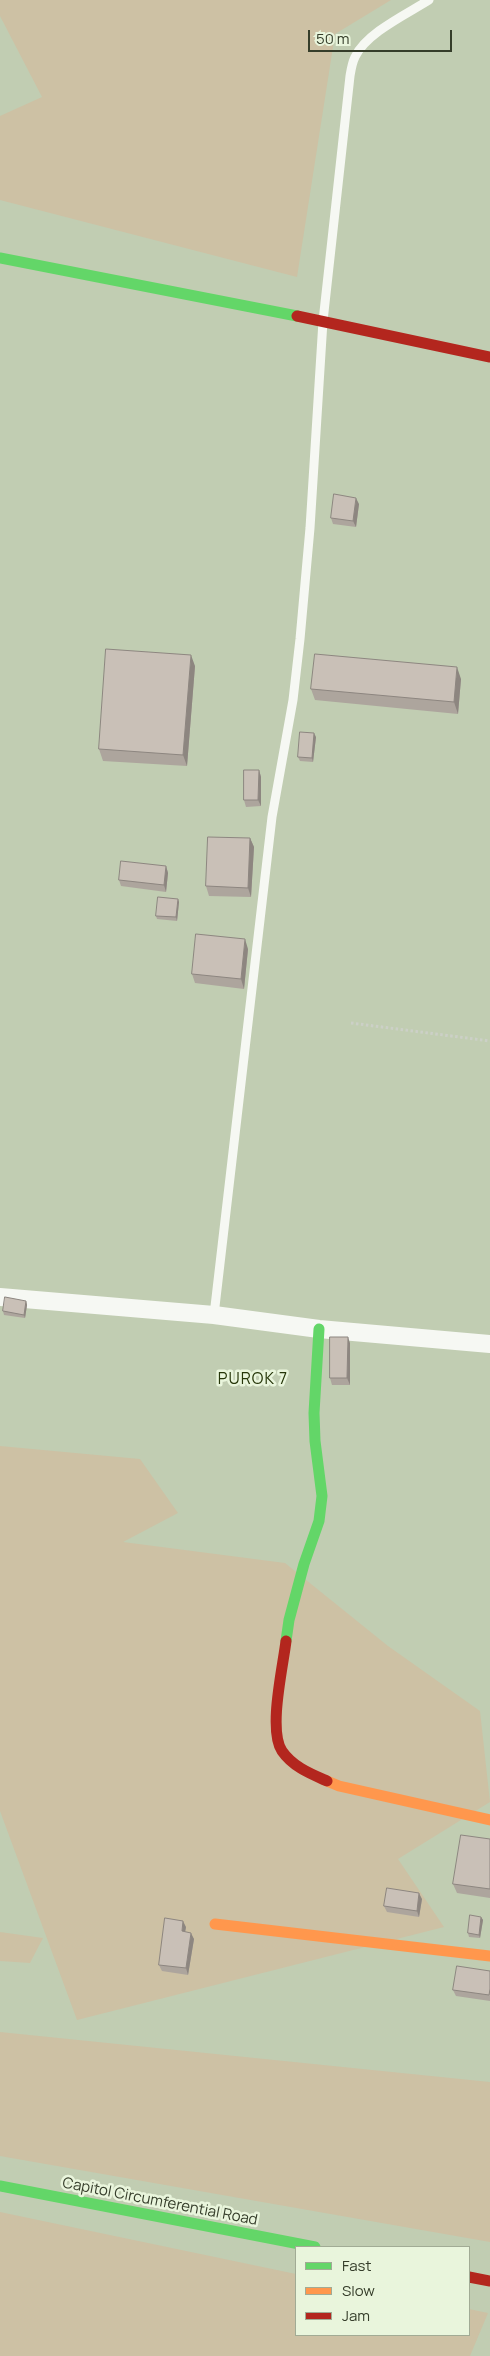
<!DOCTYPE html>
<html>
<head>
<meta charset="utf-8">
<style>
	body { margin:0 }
	#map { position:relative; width:490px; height:2356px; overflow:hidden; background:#c1cdb2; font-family:Manrope,sans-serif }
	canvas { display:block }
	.legend { position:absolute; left:295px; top:2246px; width:175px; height:90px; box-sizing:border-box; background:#e9f5dc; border:1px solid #a1ab95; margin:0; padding:6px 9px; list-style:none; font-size:15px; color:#353d2a }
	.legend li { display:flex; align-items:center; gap:10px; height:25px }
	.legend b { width:25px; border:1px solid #a1ab95 }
	.scale { position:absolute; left:308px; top:30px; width:144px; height:22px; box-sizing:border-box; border:2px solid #353d2a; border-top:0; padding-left:6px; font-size:15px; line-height:18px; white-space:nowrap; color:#353d2a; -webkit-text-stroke:4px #e9f5dc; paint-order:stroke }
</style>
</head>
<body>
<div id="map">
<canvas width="490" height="2356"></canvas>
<ul class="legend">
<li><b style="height:6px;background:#63d668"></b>Fast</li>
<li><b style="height:6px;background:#ff974d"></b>Slow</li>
<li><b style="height:6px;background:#b3261e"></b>Jam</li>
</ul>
<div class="scale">50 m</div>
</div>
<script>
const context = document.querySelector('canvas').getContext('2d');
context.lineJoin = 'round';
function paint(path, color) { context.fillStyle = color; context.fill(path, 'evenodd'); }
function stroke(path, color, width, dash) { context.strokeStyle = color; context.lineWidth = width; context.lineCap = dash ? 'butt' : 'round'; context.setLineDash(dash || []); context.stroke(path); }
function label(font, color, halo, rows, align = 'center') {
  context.font = font + ' Manrope,sans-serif'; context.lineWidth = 5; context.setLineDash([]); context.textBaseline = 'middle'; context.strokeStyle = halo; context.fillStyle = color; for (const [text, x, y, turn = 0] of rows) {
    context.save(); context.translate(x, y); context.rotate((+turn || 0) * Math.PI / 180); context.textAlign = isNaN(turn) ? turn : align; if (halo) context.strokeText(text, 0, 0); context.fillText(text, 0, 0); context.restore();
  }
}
const green = new Path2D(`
	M 0,0 L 391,0 L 335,34 L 297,277 L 0,200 L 0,116 L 42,97 L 0,16 Z
	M 0,1446 L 140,1459 L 178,1513 L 123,1542 L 285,1563 L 388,1646 L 480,1711 L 490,1802 L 398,1859 L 444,1927 L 77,2020 L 0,1811 Z
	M 0,1932 L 43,1938 L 30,1963 L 0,1961 Z
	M 0,2032 L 490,2082 L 490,2242 L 0,2156 Z
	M 0,2212 L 296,2274 L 296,2335 L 469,2335 L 469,2309 L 488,2313 L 470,2356 L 0,2356 Z`);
const path = new Path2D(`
	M 351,1023 L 490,1041`);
const lane = new Path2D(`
	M 214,1315 L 272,817 L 293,700 L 300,639 L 310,528 L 323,321 L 350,76 C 351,70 352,63 355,57 C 366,33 407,14 429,0`);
const street = new Path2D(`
	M 0,1297 L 214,1315 L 319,1329 L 490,1344`);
const fast = new Path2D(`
	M 0,258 L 297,316
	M 286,1641 L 289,1620 L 304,1564 L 319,1521 L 322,1496 L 315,1441 L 314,1413 L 319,1329
	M 0,2186 L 315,2247`);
const slow = new Path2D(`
	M 327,1781 L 339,1786 L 490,1820
	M 215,1924 L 490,1956`);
const jam = new Path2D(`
	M 297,316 L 490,357
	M 286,1641 C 283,1667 268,1730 282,1751 C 293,1767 311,1774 327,1781
	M 469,2277 L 490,2281`);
const wall = new Path2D(`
	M 359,504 L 356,527 L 333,524 L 331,518 Z
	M 195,666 L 187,766 L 103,761 L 99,749 Z
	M 461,679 L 458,714 L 315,700 L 311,689 Z
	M 316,737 L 313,762 L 300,761 L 298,757 Z
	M 259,770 L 261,777 L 261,806 L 246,807 L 244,800 Z
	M 250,838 L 254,847 L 251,897 L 209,896 L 206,886 Z
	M 166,866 L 168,873 L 166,892 L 121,886 L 119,880 Z
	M 178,899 L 179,902 L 177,921 L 157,919 L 156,916 Z
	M 248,949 L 244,989 L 195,983 L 192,974 Z
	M 26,1301 L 27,1305 L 25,1318 L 4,1315 L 3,1311 Z
	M 350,1343 L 350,1385 L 332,1385 L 330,1378 Z
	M 490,1839 L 490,1898 L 457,1893 L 453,1884 Z
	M 422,1899 L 419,1917 L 387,1912 L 384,1906 Z
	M 481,1917 L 483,1920 L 480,1938 L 469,1937 L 468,1933 Z
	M 186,1927 L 185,1932 L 194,1939 L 188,1975 L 162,1971 L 159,1965 Z
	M 490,1971 L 490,2001 L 456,1996 L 453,1990 Z`);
const shadedWall = new Path2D(`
	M 356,498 L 359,504 L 356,527 L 353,521 Z
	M 191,655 L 195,666 L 187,766 L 183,755 Z
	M 457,667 L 461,679 L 458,714 L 454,702 Z
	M 314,733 L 316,737 L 313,762 L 312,758 Z
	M 259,770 L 261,777 L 261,806 L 258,800 Z
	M 250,838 L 254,847 L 251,897 L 248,888 Z
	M 166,866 L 168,873 L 166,892 L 164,885 Z
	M 178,899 L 179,902 L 177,921 L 176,917 Z
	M 245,939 L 248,949 L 244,989 L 241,979 Z
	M 26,1301 L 27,1305 L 25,1318 L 24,1315 Z
	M 348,1337 L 350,1343 L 350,1385 L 347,1378 Z
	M 419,1893 L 422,1899 L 419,1917 L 417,1911 Z
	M 481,1917 L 483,1920 L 480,1938 L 479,1935 Z
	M 183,1921 L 186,1927 L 184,1938 L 182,1931 Z
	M 191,1933 L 194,1939 L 188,1975 L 186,1968 Z`);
const building = new Path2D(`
	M 334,494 L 356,498 L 353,521 L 331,518 Z
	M 106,649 L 191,655 L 183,755 L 99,749 Z
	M 315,654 L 457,667 L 454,702 L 311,689 Z
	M 300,732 L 314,733 L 312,758 L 298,757 Z
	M 244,770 L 259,770 L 258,800 L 244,800 Z
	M 208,837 L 250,838 L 248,888 L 206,886 Z
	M 121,861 L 166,866 L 164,885 L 119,880 Z
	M 158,897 L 178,899 L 176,917 L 156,916 Z
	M 196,934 L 245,939 L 241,979 L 192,974 Z
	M 5,1297 L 26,1301 L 24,1315 L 3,1311 Z
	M 330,1337 L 348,1337 L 347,1378 L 330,1378 Z
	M 461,1835 L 490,1839 L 490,1889 L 453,1884 Z
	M 387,1888 L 419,1893 L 417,1911 L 384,1906 Z
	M 470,1915 L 481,1917 L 479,1935 L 468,1933 Z
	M 165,1918 L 183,1921 L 182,1931 L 191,1933 L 186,1968 L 159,1965 Z
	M 457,1966 L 490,1971 L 490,1989 L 489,1995 L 453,1990 Z`);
const streetNames = [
	["Capitol Circumferential Road",160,2202,11]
];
const neighbourhoodNames = [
	["PUROK 7",253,1380]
];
paint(green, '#cdc1a4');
stroke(path, '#ccd0c7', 3, [2.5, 2.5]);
stroke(lane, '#f6f8f3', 9);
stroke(street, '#f6f8f3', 18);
stroke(fast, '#63d668', 11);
stroke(slow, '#ff974d', 11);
stroke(jam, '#b3261e', 11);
paint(wall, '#ada59d');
paint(shadedWall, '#8d8680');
paint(building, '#c9c0b7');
stroke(building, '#8d8680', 1);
label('15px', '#353d2a', '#e9f5dc', streetNames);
context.letterSpacing = '1px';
label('16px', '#263609', '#e9f5dc', neighbourhoodNames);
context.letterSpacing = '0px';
</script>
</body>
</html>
